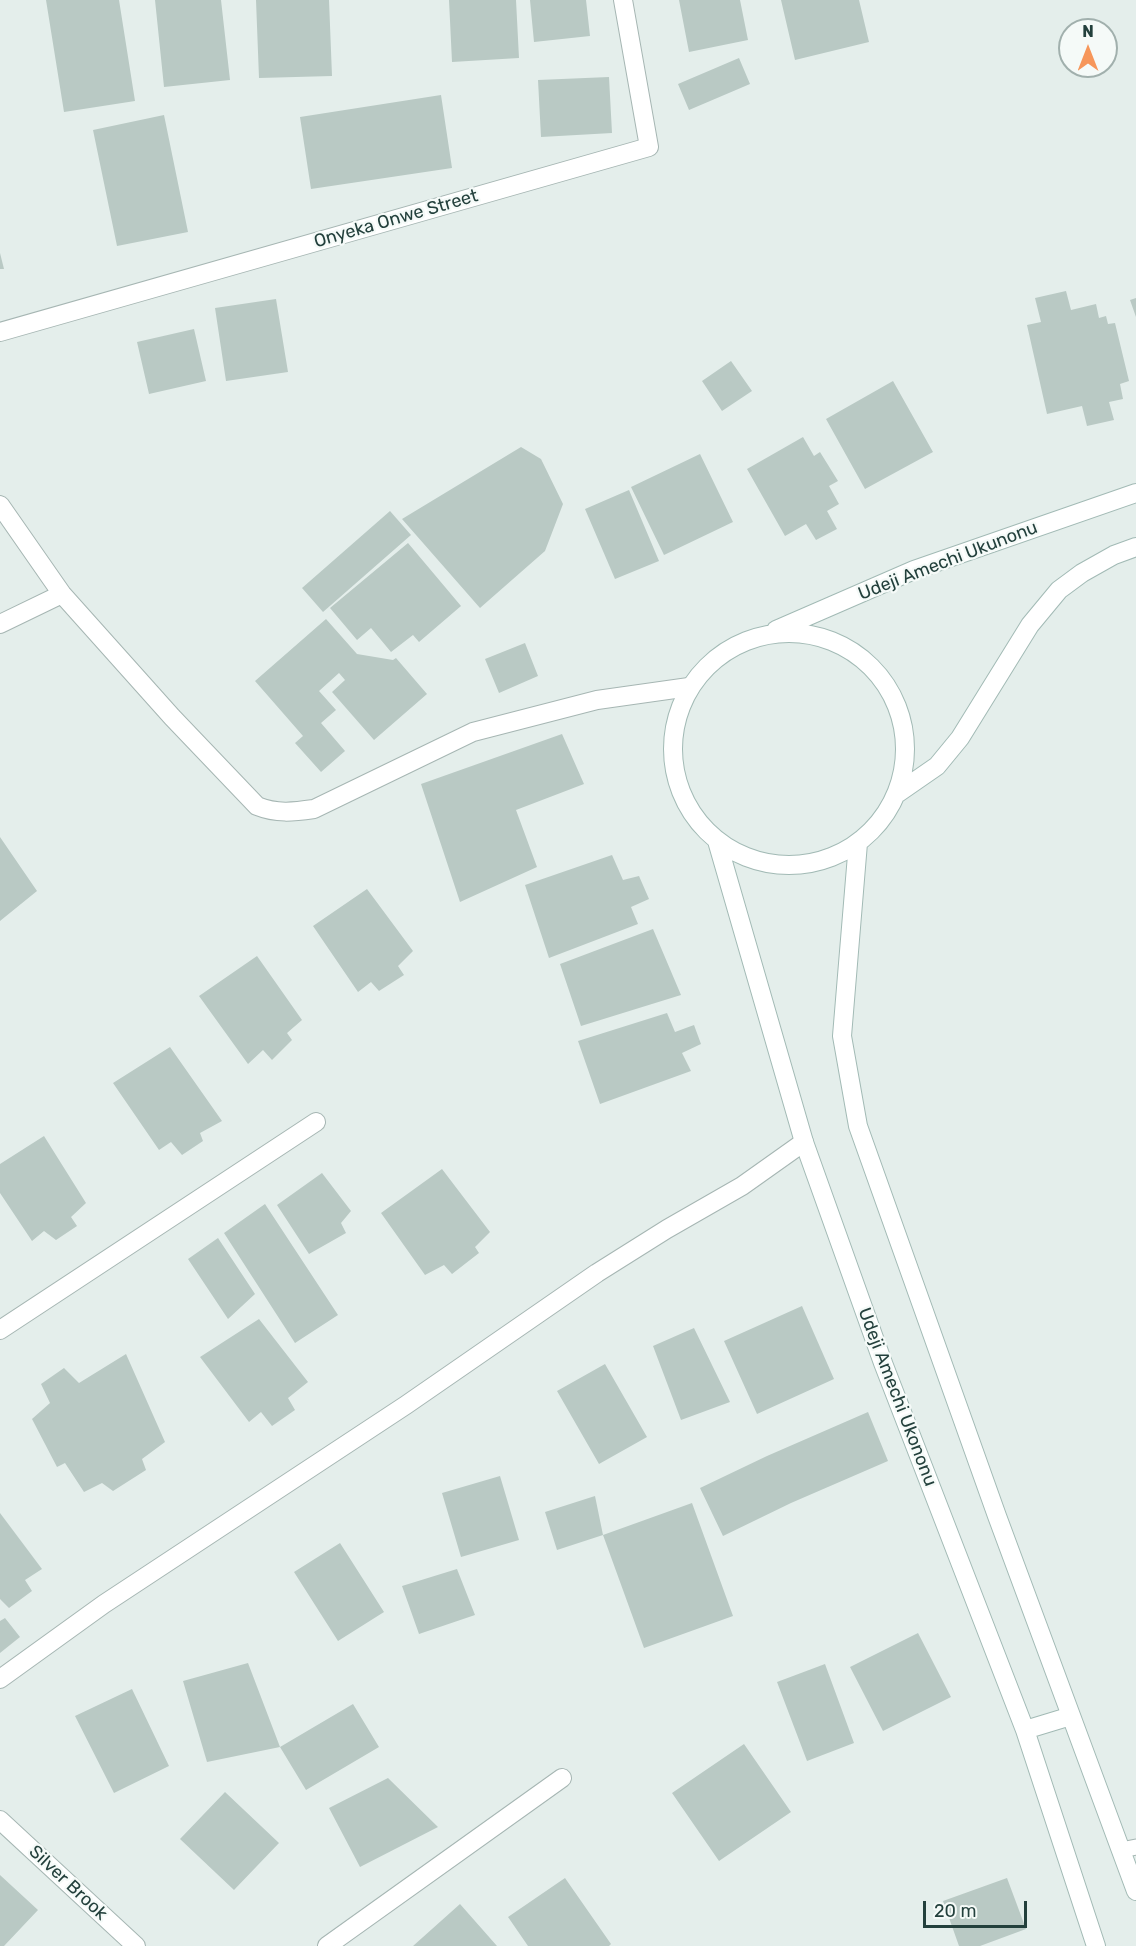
<!DOCTYPE html>
<html>
<head>
<meta charset="utf-8">
<style>
	body { margin:0 }
	#map { position:relative; width:1136px; height:1946px; overflow:hidden; background:#e4eeeb; font-family:Rubik,sans-serif }
	canvas { display:block }
	.north { position:absolute; left:1058px; top:18px; width:60px; height:60px; box-sizing:border-box; background:#f5faf8; border:2px solid #a1b0ad; border-radius:50%; rotate:0deg; font-size:16px; font-weight:700; line-height:24px; text-align:center; color:#23403c }
	.north::after { content:''; display:block; margin:auto; width:21px; height:27px; background:#f6965a; clip-path:polygon(50% 0,100% 100%,50% 72%,0 100%) }
	.scale { position:absolute; left:923px; top:1901px; width:104px; height:27px; box-sizing:border-box; border:3px solid #23403c; border-top:0; padding-left:8px; font-size:18px; line-height:21px; white-space:nowrap; color:#23403c; -webkit-text-stroke:4px #f5faf8; paint-order:stroke }
</style>
</head>
<body>
<div id="map">
<canvas width="1136" height="1946"></canvas>
<div class="north">N</div>
<div class="scale">20 m</div>
</div>
<script>
const context = document.querySelector('canvas').getContext('2d');
context.lineJoin = 'round';
function paint(path, color) { context.fillStyle = color; context.fill(path, 'evenodd'); }
function stroke(path, color, width, dash) { context.strokeStyle = color; context.lineWidth = width; context.lineCap = dash ? 'butt' : 'round'; context.setLineDash(dash || []); context.stroke(path); }
function label(font, color, halo, rows, align = 'center') {
  context.font = font + ' Rubik,sans-serif'; context.lineWidth = 4.5; context.setLineDash([]); context.textBaseline = 'middle'; context.strokeStyle = halo; context.fillStyle = color; for (const [text, x, y, turn = 0] of rows) {
    context.save(); context.translate(x, y); context.rotate((+turn || 0) * Math.PI / 180); context.textAlign = isNaN(turn) ? turn : align; if (halo) context.strokeText(text, 0, 0); context.fillText(text, 0, 0); context.restore();
  }
}
const building = new Path2D(`
	M 46,0 L 119,0 L 135,101 L 64,112 Z
	M 155,0 L 221,0 L 230,80 L 164,87 Z
	M 256,0 L 329,0 L 332,76 L 259,78 Z
	M 449,0 L 516,0 L 519,58 L 452,62 Z
	M 530,0 L 586,0 L 590,36 L 534,42 Z
	M 679,0 L 740,0 L 748,40 L 689,52 Z
	M 781,0 L 859,0 L 869,42 L 795,60 Z
	M 739,58 L 750,84 L 689,110 L 678,84 Z
	M 609,77 L 612,133 L 541,137 L 538,80 Z
	M 441,95 L 452,168 L 311,189 L 300,117 Z
	M 164,115 L 188,232 L 117,246 L 93,130 Z
	M 0,253 L 4,269 L 0,269 Z
	M 1066,291 L 1071,310 L 1096,304 L 1099,318 L 1106,316 L 1108,324 L 1115,323 L 1129,381 L 1120,384 L 1123,399 L 1109,402 L 1114,420 L 1087,426 L 1082,406 L 1047,414 L 1027,325 L 1041,322 L 1035,298 Z
	M 1136,298 L 1136,317 L 1130,300 Z
	M 276,299 L 288,372 L 226,381 L 215,308 Z
	M 194,329 L 206,381 L 149,394 L 137,342 Z
	M 731,361 L 752,391 L 722,411 L 702,381 Z
	M 893,381 L 933,452 L 865,489 L 826,419 Z
	M 803,437 L 814,456 L 820,452 L 838,481 L 829,486 L 839,504 L 827,511 L 837,529 L 816,540 L 806,524 L 785,536 L 747,469 Z
	M 521,447 L 541,459 L 563,504 L 545,551 L 480,608 L 402,519 Z
	M 700,454 L 733,522 L 664,555 L 631,487 Z
	M 629,490 L 659,561 L 615,579 L 585,509 Z
	M 390,511 L 411,535 L 323,612 L 302,588 Z
	M 408,543 L 461,606 L 419,642 L 413,635 L 391,652 L 371,628 L 357,640 L 330,608 Z
	M 326,619 L 357,654 L 393,660 L 396,658 L 427,694 L 374,740 L 332,692 L 345,680 L 339,673 L 319,691 L 336,710 L 321,723 L 345,751 L 321,772 L 295,743 L 303,736 L 255,681 Z
	M 525,643 L 538,676 L 499,693 L 485,659 Z
	M 562,734 L 584,784 L 516,810 L 537,867 L 460,902 L 421,784 Z
	M 0,837 L 37,891 L 0,921 Z
	M 612,855 L 623,880 L 639,876 L 649,899 L 631,907 L 638,924 L 549,958 L 525,885 Z
	M 367,889 L 413,951 L 398,966 L 404,975 L 379,991 L 371,982 L 358,992 L 313,926 Z
	M 653,929 L 681,995 L 581,1026 L 560,964 Z
	M 257,956 L 302,1020 L 287,1033 L 292,1040 L 272,1060 L 263,1050 L 248,1064 L 199,996 Z
	M 667,1013 L 675,1032 L 694,1025 L 701,1044 L 682,1053 L 691,1071 L 600,1104 L 578,1041 Z
	M 170,1047 L 222,1121 L 200,1133 L 203,1141 L 182,1155 L 171,1142 L 159,1150 L 113,1083 Z
	M 44,1136 L 86,1203 L 71,1217 L 77,1226 L 56,1240 L 44,1231 L 32,1241 L 0,1193 L 0,1164 Z
	M 442,1169 L 490,1232 L 475,1247 L 479,1253 L 452,1274 L 444,1265 L 425,1275 L 381,1213 Z
	M 322,1173 L 351,1211 L 341,1223 L 346,1233 L 309,1254 L 277,1205 Z
	M 265,1204 L 338,1315 L 295,1343 L 224,1233 Z
	M 218,1238 L 255,1294 L 228,1319 L 188,1259 Z
	M 802,1306 L 834,1379 L 757,1414 L 724,1341 Z
	M 259,1319 L 308,1382 L 288,1398 L 295,1410 L 272,1426 L 261,1412 L 249,1422 L 200,1357 Z
	M 694,1328 L 730,1402 L 681,1420 L 653,1346 Z
	M 126,1354 L 165,1442 L 142,1459 L 146,1470 L 113,1491 L 102,1483 L 84,1492 L 65,1463 L 57,1467 L 32,1419 L 50,1403 L 41,1384 L 64,1368 L 79,1383 Z
	M 605,1364 L 647,1437 L 599,1464 L 557,1391 Z
	M 868,1412 L 888,1461 L 791,1503 L 723,1536 L 700,1488 L 767,1456 Z
	M 500,1476 L 519,1540 L 461,1557 L 442,1493 Z
	M 595,1496 L 603,1535 L 557,1550 L 545,1512 Z
	M 692,1503 L 733,1616 L 644,1648 L 603,1535 Z
	M 0,1513 L 42,1569 L 25,1580 L 32,1591 L 9,1608 L 0,1599 Z
	M 340,1543 L 384,1612 L 338,1641 L 294,1572 Z
	M 457,1569 L 475,1615 L 419,1634 L 402,1586 Z
	M 5,1618 L 20,1637 L 0,1653 L 0,1621 Z
	M 918,1633 L 951,1697 L 883,1731 L 850,1667 Z
	M 248,1663 L 280,1747 L 207,1762 L 183,1681 Z
	M 825,1664 L 854,1743 L 807,1761 L 777,1682 Z
	M 132,1689 L 169,1766 L 114,1793 L 75,1716 Z
	M 353,1704 L 379,1747 L 306,1790 L 280,1747 Z
	M 744,1744 L 791,1812 L 719,1861 L 672,1793 Z
	M 388,1778 L 438,1827 L 360,1867 L 329,1808 Z
	M 225,1792 L 279,1843 L 234,1890 L 180,1839 Z
	M 0,1875 L 38,1910 L 4,1946 L 0,1946 Z
	M 565,1878 L 611,1944 L 609,1946 L 528,1946 L 508,1917 Z
	M 1007,1878 L 1026,1929 L 980,1946 L 959,1946 L 943,1901 Z
	M 460,1904 L 497,1946 L 413,1946 Z`);
const lane = new Path2D(`
	M 1121,1850 L 1136,1847`);
const street = new Path2D(`
	M 0,332 L 649,147 L 623,0
	M 0,505 L 62,594 L 172,717 L 257,806 C 277,814 293,812 314,809 L 473,732 L 597,700 L 689,687
	M 0,624 L 62,594
	M 0,1330 L 316,1122
	M 0,1679 L 104,1604 L 406,1405 L 597,1273 L 667,1229 L 742,1186 L 804,1142
	M 0,1820 L 136,1946
	M 327,1946 L 562,1778`);
const secondary = new Path2D(`
	M 776,630 L 914,570 L 1136,493
	M673 749a116 116 0 1 1 232 0a116 116 0 1 1-232 0Z
	M 898,793 L 937,766 L 960,738 L 1030,625 L 1059,590 L 1082,573 L 1114,555 L 1136,547
	M 717,841 L 804,1142 L 883,1363 L 1025,1730 L 1096,1946
	M 858,843 L 842,1036 L 858,1126 L 997,1516 L 1136,1891
	M 1025,1730 L 1071,1716`);
const streetNames = [
	["Onyeka Onwe Street",396,219,-16],
	["Udeji Amechi Ukunonu",948,561,-21],
	["Udeji Amechi Ukononu",897,1397,69],
	["Silver Brook",68,1883,43]
];
paint(building, '#b9c9c4');
stroke(lane, '#a6b6b3', 17);
stroke(street, '#a6b6b3', 20);
stroke(secondary, '#a2bab5', 20);
stroke(lane, '#fff', 15);
stroke(street, '#fff', 18);
stroke(secondary, '#fff', 18);
label('18px', '#23403c', '#f5faf8', streetNames);
</script>
</body>
</html>
